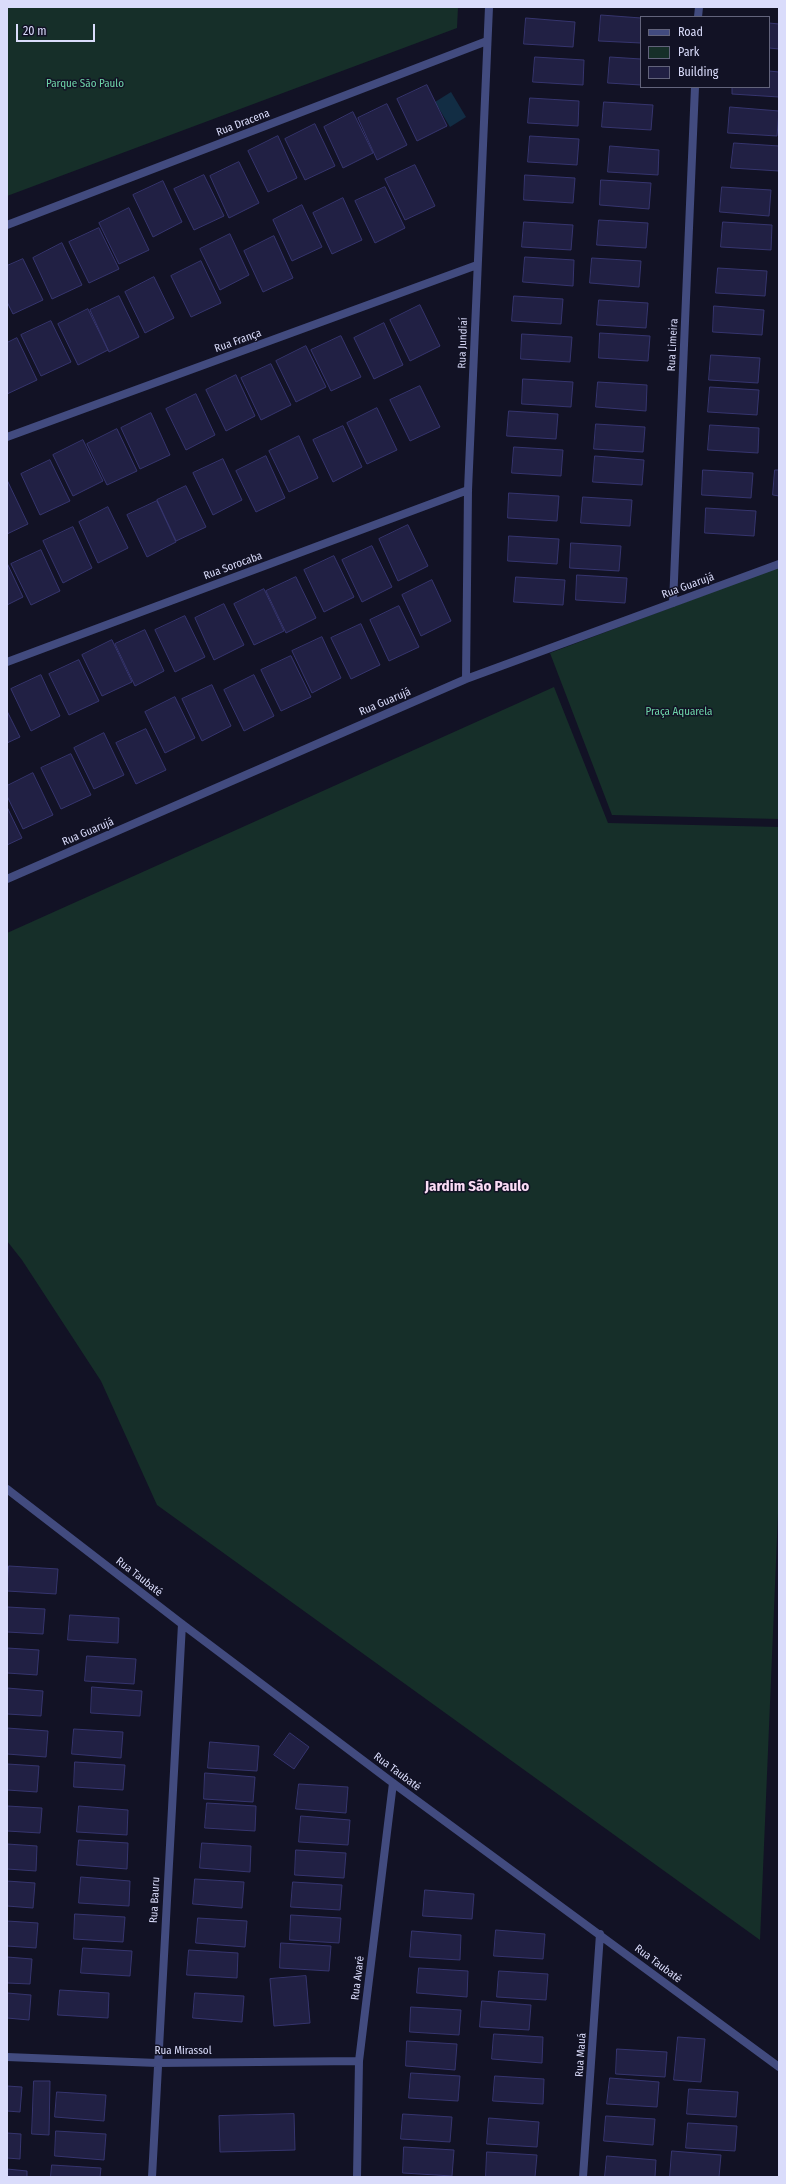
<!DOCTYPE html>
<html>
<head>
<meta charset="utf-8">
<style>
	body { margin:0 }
	#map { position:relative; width:786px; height:2184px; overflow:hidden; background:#121225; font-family:"Fira Sans Condensed",sans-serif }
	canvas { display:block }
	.frame { position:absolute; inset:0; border:8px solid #dadcfb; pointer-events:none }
	.legend { position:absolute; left:640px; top:16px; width:130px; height:72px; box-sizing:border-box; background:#121225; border:1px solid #62637b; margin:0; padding:5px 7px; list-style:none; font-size:12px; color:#dadcfb }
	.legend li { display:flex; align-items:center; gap:8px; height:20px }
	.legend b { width:20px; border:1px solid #62637b }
	.scale { position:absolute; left:16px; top:24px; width:79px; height:18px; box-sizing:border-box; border:2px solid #dadcfb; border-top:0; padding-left:5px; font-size:12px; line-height:14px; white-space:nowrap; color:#dadcfb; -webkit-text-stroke:3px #121225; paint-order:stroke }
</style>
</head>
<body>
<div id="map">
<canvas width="786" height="2184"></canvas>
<div class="frame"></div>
<ul class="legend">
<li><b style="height:5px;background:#424b7f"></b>Road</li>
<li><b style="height:11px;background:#162f29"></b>Park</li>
<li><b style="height:11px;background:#212044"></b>Building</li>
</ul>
<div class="scale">20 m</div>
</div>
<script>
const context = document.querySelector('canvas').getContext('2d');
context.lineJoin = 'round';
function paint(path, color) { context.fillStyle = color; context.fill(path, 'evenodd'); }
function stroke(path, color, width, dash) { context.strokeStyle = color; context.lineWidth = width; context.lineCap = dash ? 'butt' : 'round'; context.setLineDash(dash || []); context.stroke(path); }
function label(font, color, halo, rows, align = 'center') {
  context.font = font + ' "Fira Sans Condensed",sans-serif'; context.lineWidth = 3; context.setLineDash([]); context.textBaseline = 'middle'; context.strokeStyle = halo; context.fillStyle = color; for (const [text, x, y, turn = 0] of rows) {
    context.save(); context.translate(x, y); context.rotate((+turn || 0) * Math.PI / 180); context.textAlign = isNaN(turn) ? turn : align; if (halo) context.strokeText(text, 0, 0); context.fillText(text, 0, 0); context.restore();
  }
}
const green = new Path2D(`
	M 7,7 L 458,7 L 457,28 L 7,196 Z
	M 779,567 L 779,819 L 612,815 L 550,653 Z
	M 554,687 L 608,823 L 779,827 L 779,1490 L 760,1940 L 157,1505 L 101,1381 L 22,1260 L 7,1241 L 7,933 Z`);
const water = new Path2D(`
	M 451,92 L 466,117 L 450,127 L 435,102 Z`);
const building = new Path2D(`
	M 601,15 L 641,18 L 641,43 L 599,41 Z
	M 526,18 L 575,22 L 573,47 L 524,44 Z
	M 769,23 L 779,24 L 779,49 L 769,48 Z
	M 535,57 L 584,60 L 583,85 L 533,82 Z
	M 610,57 L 641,59 L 641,85 L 608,83 Z
	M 769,71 L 779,72 L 779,97 L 732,94 L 732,87 L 769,87 Z
	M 427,85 L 447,126 L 417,141 L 397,99 Z
	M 530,98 L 579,101 L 578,126 L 528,123 Z
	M 604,102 L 653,105 L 651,130 L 602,127 Z
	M 387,104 L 407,145 L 377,160 L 358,118 Z
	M 730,107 L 779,111 L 777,136 L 728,133 Z
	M 353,112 L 373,153 L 343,168 L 324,127 Z
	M 315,124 L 335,166 L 305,180 L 285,139 Z
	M 278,136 L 297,178 L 268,192 L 248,151 Z
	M 530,136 L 579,139 L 577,165 L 528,162 Z
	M 734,143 L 779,146 L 779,171 L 731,168 Z
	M 610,146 L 659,150 L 658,175 L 608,172 Z
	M 239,162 L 259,203 L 229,218 L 210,176 Z
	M 415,165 L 435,206 L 405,220 L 385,179 Z
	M 204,175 L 224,216 L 194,230 L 174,189 Z
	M 525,175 L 575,178 L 573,203 L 524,200 Z
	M 601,180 L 651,183 L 649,209 L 600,205 Z
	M 163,181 L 182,222 L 153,237 L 133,195 Z
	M 385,187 L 405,228 L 375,243 L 355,201 Z
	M 722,187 L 771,190 L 769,216 L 720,212 Z
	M 343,198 L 362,240 L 332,254 L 313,213 Z
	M 302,205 L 322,247 L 292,261 L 273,220 Z
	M 129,208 L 149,250 L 119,264 L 99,223 Z
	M 599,220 L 648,223 L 646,248 L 597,245 Z
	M 524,222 L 573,225 L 571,250 L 522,247 Z
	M 723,222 L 772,225 L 771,250 L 721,247 Z
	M 99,228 L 119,269 L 89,283 L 69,242 Z
	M 230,234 L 249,275 L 220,290 L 200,249 Z
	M 274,236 L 293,278 L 263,292 L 244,251 Z
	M 62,243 L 82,285 L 52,299 L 33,258 Z
	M 525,257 L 574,260 L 573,286 L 523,282 Z
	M 592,258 L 641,261 L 639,287 L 590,283 Z
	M 23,259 L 43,300 L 13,314 L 7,302 L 7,266 Z
	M 201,261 L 221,303 L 191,317 L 171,276 Z
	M 718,268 L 767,271 L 765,296 L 716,293 Z
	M 154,277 L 174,318 L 145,333 L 125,292 Z
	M 119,296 L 139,337 L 109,352 L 90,310 Z
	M 514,296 L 563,299 L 561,324 L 512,321 Z
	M 599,300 L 648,303 L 646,328 L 597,325 Z
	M 420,305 L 440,346 L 410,361 L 390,320 Z
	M 714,306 L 764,310 L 762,335 L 713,332 Z
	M 88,309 L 108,350 L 78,365 L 58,324 Z
	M 51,321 L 71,362 L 41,376 L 21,335 Z
	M 384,323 L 403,365 L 374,379 L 354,338 Z
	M 600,333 L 650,336 L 648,361 L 599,358 Z
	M 522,334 L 572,337 L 570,362 L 521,359 Z
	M 341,336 L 361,377 L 331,391 L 311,350 Z
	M 17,338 L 37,380 L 7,394 L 7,343 Z
	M 306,346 L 326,387 L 296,402 L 276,361 Z
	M 711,355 L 760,358 L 758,383 L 709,380 Z
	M 271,364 L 291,405 L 261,420 L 241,378 Z
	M 236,375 L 255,416 L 226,431 L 206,390 Z
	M 523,379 L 573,382 L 571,407 L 522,404 Z
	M 598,382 L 647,385 L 646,411 L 596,407 Z
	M 420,386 L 440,427 L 410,441 L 390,400 Z
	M 710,387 L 759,390 L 757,415 L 708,412 Z
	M 196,394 L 215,435 L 186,450 L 166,409 Z
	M 377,408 L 397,450 L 367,464 L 347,423 Z
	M 509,411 L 558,414 L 556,439 L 507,436 Z
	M 151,413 L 170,455 L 140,469 L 121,428 Z
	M 596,424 L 645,427 L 643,452 L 594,449 Z
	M 710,425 L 759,428 L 758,453 L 708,450 Z
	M 343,426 L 362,467 L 333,482 L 313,440 Z
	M 117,429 L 137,471 L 107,485 L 87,444 Z
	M 299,436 L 318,478 L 289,492 L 269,451 Z
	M 83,440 L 103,481 L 73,496 L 53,455 Z
	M 514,447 L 563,450 L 561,476 L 512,473 Z
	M 266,456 L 285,498 L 256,512 L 236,471 Z
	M 595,456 L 644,460 L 642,485 L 593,482 Z
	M 223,459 L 242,500 L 213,515 L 193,473 Z
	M 50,460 L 70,501 L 40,515 L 21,474 Z
	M 703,470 L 753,473 L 751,498 L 702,495 Z
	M 775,470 L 779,470 L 779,496 L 773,495 Z
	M 8,482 L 28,524 L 7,534 L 7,483 Z
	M 186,486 L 206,527 L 176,541 L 157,500 Z
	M 509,493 L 559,496 L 557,521 L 508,518 Z
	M 583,497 L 632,500 L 630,526 L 581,523 Z
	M 157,501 L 176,542 L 147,557 L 127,515 Z
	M 108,507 L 128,548 L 98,563 L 79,522 Z
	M 706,508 L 756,511 L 754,536 L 705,533 Z
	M 408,525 L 428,566 L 398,581 L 379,539 Z
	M 73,527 L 92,568 L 63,583 L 43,541 Z
	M 509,536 L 559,539 L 557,564 L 508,561 Z
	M 571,543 L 621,546 L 619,571 L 570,568 Z
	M 372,546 L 392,587 L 362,602 L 342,560 Z
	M 41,550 L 60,591 L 31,605 L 11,564 Z
	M 334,556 L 354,597 L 324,612 L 304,570 Z
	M 7,563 L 23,597 L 7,605 Z
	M 577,575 L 627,578 L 625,603 L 576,600 Z
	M 296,577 L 316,618 L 286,633 L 266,591 Z
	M 516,577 L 565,580 L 563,605 L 514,602 Z
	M 432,580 L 451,621 L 421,636 L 402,595 Z
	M 264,589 L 284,631 L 254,645 L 234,604 Z
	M 224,604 L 244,645 L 214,660 L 195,618 Z
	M 399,606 L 419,647 L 389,661 L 370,620 Z
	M 185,616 L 205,657 L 175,672 L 155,630 Z
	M 361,624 L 380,665 L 351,679 L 331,638 Z
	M 145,630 L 164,671 L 135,686 L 115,644 Z
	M 322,637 L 341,678 L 312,693 L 292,651 Z
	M 112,640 L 132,682 L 102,696 L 82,655 Z
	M 291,656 L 311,697 L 281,711 L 261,670 Z
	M 79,660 L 99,701 L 69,715 L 49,674 Z
	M 41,675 L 60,716 L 31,731 L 11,689 Z
	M 254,675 L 274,716 L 244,731 L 224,690 Z
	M 212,685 L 231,726 L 202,741 L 182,699 Z
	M 175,697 L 195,738 L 165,753 L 145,712 Z
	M 7,711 L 20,737 L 7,743 Z
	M 146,729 L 166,770 L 136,784 L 116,743 Z
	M 104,733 L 124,775 L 94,789 L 74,748 Z
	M 71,754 L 91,795 L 61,809 L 41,768 Z
	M 33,773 L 53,815 L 23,829 L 7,796 L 7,786 Z
	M 7,807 L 22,838 L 7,845 Z
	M 9,1566 L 58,1569 L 56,1594 L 7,1591 Z
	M 7,1607 L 45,1609 L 43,1634 L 7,1632 Z
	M 70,1615 L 119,1618 L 118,1643 L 68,1640 Z
	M 7,1648 L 39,1650 L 37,1675 L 7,1673 Z
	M 87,1656 L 136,1659 L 134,1684 L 85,1681 Z
	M 92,1687 L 142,1691 L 140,1716 L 91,1713 Z
	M 7,1688 L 43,1691 L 41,1716 L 7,1714 Z
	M 7,1728 L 48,1731 L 46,1757 L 7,1754 Z
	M 74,1729 L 123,1732 L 121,1758 L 72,1754 Z
	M 290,1733 L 309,1747 L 294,1769 L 274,1755 Z
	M 210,1742 L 259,1746 L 257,1771 L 208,1768 Z
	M 75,1762 L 125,1765 L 123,1790 L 74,1787 Z
	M 7,1764 L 39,1766 L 37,1792 L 7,1790 Z
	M 205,1773 L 255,1777 L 253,1802 L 204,1799 Z
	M 299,1784 L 348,1787 L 346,1813 L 296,1809 Z
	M 207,1803 L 256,1806 L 255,1831 L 205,1828 Z
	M 7,1806 L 42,1808 L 40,1833 L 7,1831 Z
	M 79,1806 L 128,1810 L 127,1835 L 77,1832 Z
	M 301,1816 L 350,1820 L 348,1845 L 299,1842 Z
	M 79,1840 L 128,1843 L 127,1869 L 77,1865 Z
	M 202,1843 L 251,1846 L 250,1872 L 200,1868 Z
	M 7,1844 L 37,1846 L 36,1871 L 7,1869 Z
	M 296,1850 L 346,1853 L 344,1878 L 295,1875 Z
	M 81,1877 L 130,1881 L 129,1906 L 79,1903 Z
	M 195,1879 L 244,1882 L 242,1908 L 193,1904 Z
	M 7,1881 L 35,1883 L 33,1908 L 7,1906 Z
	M 293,1882 L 342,1885 L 340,1910 L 291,1907 Z
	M 425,1890 L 474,1894 L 472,1919 L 423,1916 Z
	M 75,1914 L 125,1917 L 123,1942 L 74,1939 Z
	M 291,1915 L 341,1918 L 339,1943 L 290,1940 Z
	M 198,1918 L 247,1921 L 245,1947 L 196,1943 Z
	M 7,1921 L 38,1923 L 36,1948 L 7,1946 Z
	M 496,1930 L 545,1934 L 543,1959 L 494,1956 Z
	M 412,1931 L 461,1935 L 460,1960 L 410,1957 Z
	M 281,1943 L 331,1946 L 329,1971 L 280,1968 Z
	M 83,1948 L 132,1951 L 130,1976 L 81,1973 Z
	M 189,1950 L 238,1953 L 237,1978 L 187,1975 Z
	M 7,1957 L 32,1959 L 30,1984 L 7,1983 Z
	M 419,1968 L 468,1971 L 467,1997 L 417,1993 Z
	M 499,1971 L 548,1974 L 546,2000 L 497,1997 Z
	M 306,1976 L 310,2023 L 274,2026 L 270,1979 Z
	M 60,1990 L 109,1993 L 108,2018 L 58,2015 Z
	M 7,1993 L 31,1995 L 29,2020 L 7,2018 Z
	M 195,1993 L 244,1996 L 242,2022 L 193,2018 Z
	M 482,2001 L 531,2005 L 529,2030 L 480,2027 Z
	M 411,2007 L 461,2010 L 459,2035 L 410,2032 Z
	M 494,2034 L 543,2037 L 542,2063 L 492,2059 Z
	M 678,2037 L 705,2039 L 701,2082 L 674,2080 Z
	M 407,2041 L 457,2044 L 455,2070 L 406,2066 Z
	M 617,2049 L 667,2052 L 665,2077 L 616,2074 Z
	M 411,2073 L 460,2076 L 458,2101 L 409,2098 Z
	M 495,2076 L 544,2079 L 543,2104 L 493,2101 Z
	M 610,2078 L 659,2082 L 657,2107 L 607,2104 Z
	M 34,2081 L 50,2081 L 49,2135 L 32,2134 Z
	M 7,2086 L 22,2087 L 20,2112 L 7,2111 Z
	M 689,2089 L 738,2092 L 736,2117 L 687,2114 Z
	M 57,2092 L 106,2095 L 104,2121 L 55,2117 Z
	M 294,2114 L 295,2150 L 220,2152 L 219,2116 Z
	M 403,2114 L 452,2117 L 450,2142 L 401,2139 Z
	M 606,2116 L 655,2119 L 653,2145 L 604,2141 Z
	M 489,2118 L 539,2122 L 537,2147 L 487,2144 Z
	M 688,2123 L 737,2126 L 735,2151 L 686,2148 Z
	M 56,2131 L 106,2134 L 104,2160 L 55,2156 Z
	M 7,2133 L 21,2134 L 20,2159 L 7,2158 Z
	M 404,2147 L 454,2150 L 452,2176 L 403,2173 Z
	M 672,2151 L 721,2155 L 719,2177 L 670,2177 Z
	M 487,2152 L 537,2155 L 535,2177 L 486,2177 Z
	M 607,2156 L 656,2160 L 655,2177 L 605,2177 Z
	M 52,2165 L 101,2168 L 100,2177 L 51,2177 Z
	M 7,2169 L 27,2171 L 27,2177 L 7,2177 Z`);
const minor = new Path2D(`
	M 698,17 L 699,7
	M 7,225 L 487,41
	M 7,437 L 477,265
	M 673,603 L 695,87
	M 7,662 L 468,490
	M 466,679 L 468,490 L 489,7
	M 7,879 L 466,679 L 779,564
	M 7,1489 L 182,1624 L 393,1783 L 779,2067
	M 7,2057 L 157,2063 L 359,2061
	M 152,2177 L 182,1624
	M 357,2177 L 359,2061 L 393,1783
	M 583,2177 L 600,1934`);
const parkNames = [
	["Parque São Paulo",85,84],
	["Praça Aquarela",679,712]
];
const streetNames = [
	["Rua Dracena",243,123,-21],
	["Rua França",238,341,-20],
	["Rua Jundiaí",463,343,-88],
	["Rua Limeira",673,345,-87],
	["Rua Sorocaba",233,566,-20],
	["Rua Guarujá",688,586,-20],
	["Rua Guarujá",385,702,-23],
	["Rua Guarujá",88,832,-23],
	["Rua Taubaté",139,1577,38],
	["Rua Taubaté",397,1772,37],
	["Rua Bauru",155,1900,-87],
	["Rua Taubaté",658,1964,37],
	["Rua Avaré",358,1978,-83],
	["Rua Mirassol",183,2051],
	["Rua Mauá",581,2055,-86]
];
const districtNames = [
	["Jardim São Paulo",477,1187]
];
paint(green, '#162f29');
paint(water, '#122d44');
paint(building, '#212044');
stroke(building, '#36356e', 1);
stroke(minor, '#424b7f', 8);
label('11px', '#6ed4a8', '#121225', parkNames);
label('11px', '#dadcfb', '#121225', streetNames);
label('bold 15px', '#fbdcf5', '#121225', districtNames);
</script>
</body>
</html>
